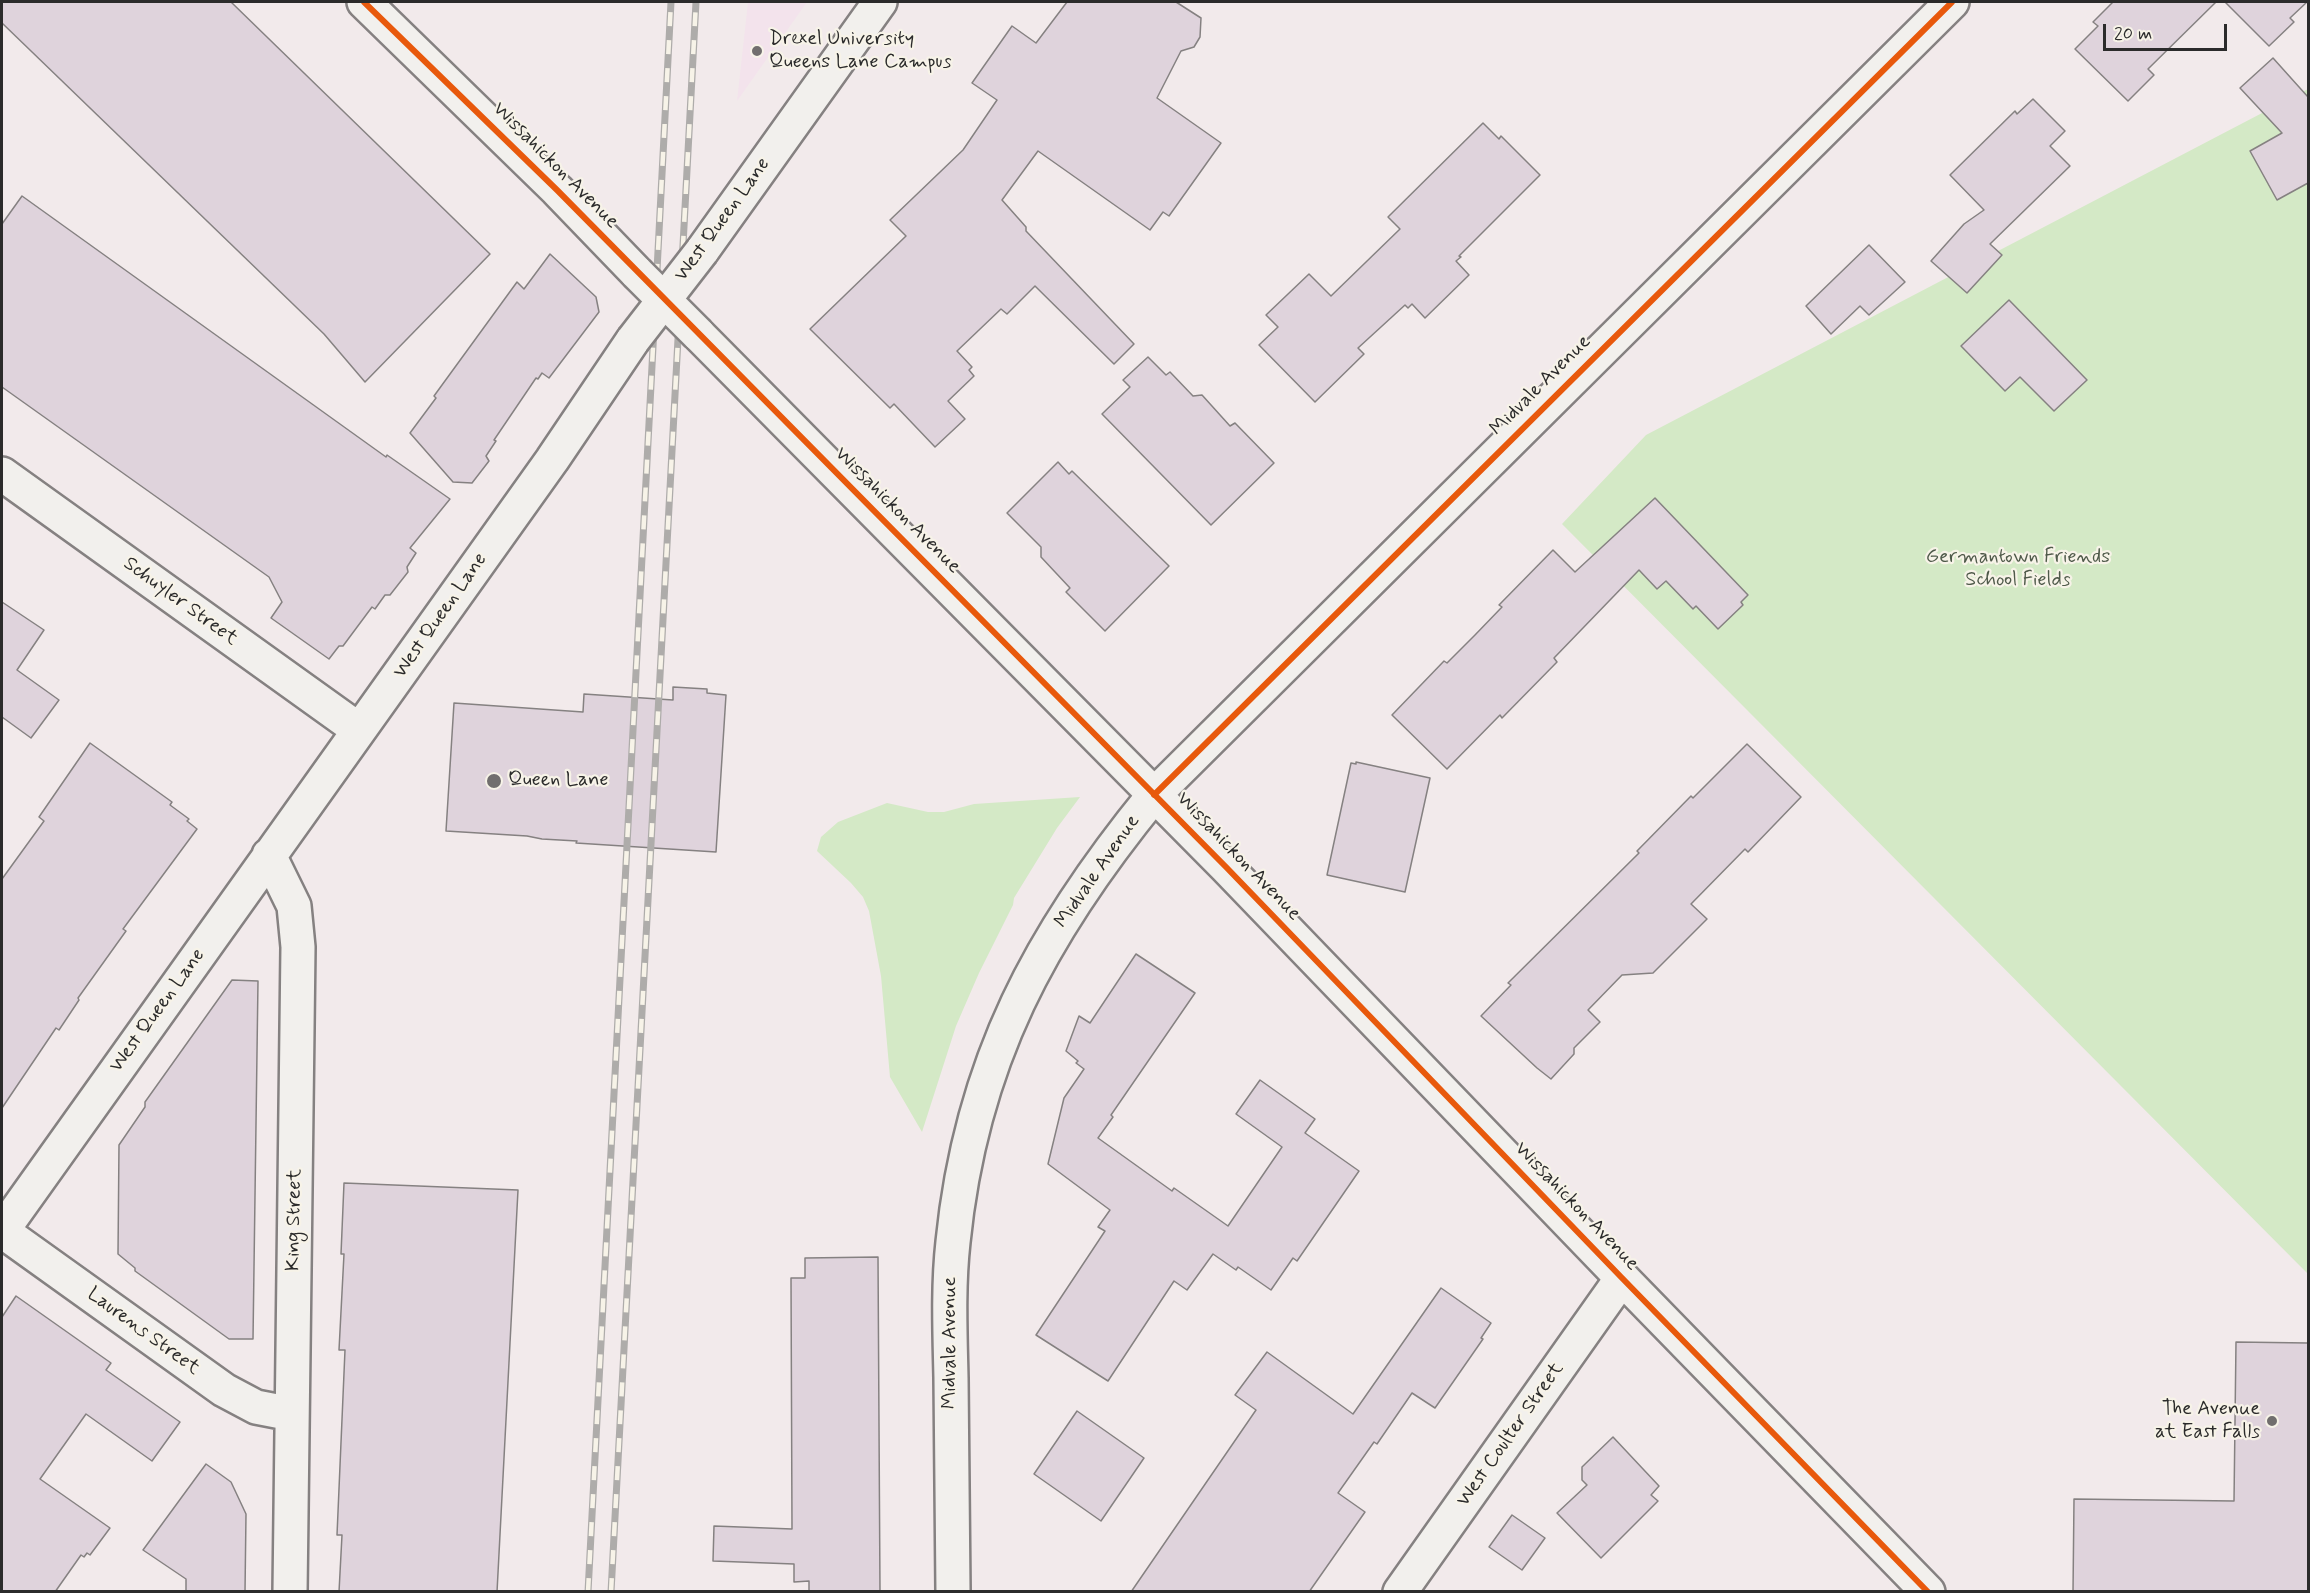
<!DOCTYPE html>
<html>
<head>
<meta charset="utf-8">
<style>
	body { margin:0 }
	#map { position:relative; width:2310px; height:1593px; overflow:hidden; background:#f2eaeb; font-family:Mynerve,sans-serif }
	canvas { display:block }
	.frame { position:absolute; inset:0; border:3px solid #2b2b2b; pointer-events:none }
	.scale { position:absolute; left:2103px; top:24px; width:124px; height:27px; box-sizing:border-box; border:3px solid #2b2b2b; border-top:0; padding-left:8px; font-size:18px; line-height:21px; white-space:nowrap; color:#2b2b2b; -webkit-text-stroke:4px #f7f3e8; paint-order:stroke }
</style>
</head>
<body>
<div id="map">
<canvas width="2310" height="1593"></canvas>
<div class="frame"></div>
<div class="scale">20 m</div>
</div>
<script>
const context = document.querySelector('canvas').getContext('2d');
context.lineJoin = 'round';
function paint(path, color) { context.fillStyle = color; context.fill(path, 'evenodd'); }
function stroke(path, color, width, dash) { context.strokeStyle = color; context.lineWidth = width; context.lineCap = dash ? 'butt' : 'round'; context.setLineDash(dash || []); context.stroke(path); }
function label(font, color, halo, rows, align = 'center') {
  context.font = font + ' Mynerve,sans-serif'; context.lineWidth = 4.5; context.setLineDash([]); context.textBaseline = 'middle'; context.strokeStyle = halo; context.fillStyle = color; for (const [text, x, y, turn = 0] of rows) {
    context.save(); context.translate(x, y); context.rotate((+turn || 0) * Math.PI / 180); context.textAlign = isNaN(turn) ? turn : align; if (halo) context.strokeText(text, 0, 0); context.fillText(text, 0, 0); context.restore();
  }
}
const built = new Path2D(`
	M 748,2 L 807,2 L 737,101 Z`);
const green = new Path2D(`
	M 2308,89 L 2308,1274 L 1562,524 L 1646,435 Z
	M 1080,797 L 1057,828 L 1014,898 L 1013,905 L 979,973 L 956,1026 L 922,1132 L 890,1077 L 881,976 L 869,911 L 863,897 L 851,883 L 817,851 L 821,837 L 838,822 L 887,803 L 928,812 L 944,812 L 974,804 Z`);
const building = new Path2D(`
	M 2,2 L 231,2 L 490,254 L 365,382 L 324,334 L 2,23 Z
	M 1067,2 L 1176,2 L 1201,18 L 1200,37 L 1194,47 L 1181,51 L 1157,98 L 1221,143 L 1169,216 L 1163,212 L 1150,230 L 1038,151 L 1002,200 L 1026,227 L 1026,231 L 1134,344 L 1114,364 L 1035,286 L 1007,314 L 1001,309 L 957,351 L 972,367 L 969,370 L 974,376 L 948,401 L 965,419 L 935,447 L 894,404 L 890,408 L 810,329 L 906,236 L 890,220 L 963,150 L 997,100 L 972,83 L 1012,26 L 1036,43 Z
	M 2113,2 L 2216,2 L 2148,69 L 2154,75 L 2128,101 L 2075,49 L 2098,26 L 2093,22 Z
	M 2225,2 L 2307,2 L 2290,18 L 2294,22 L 2269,46 Z
	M 2273,58 L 2308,97 L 2308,183 L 2277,200 L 2250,151 L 2282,133 L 2240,88 Z
	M 2033,99 L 2065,131 L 2050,146 L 2070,166 L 1990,244 L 2002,255 L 1967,293 L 1931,261 L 1964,224 L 1984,210 L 1950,175 L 2015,111 L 2017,114 Z
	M 1483,123 L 1499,139 L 1501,136 L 1540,175 L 1459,256 L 1461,257 L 1456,261 L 1469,275 L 1425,318 L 1412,304 L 1408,308 L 1405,305 L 1358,348 L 1364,354 L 1315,402 L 1259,345 L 1278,327 L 1266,315 L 1309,274 L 1331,296 L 1400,229 L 1388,217 Z
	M 22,196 L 386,457 L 387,455 L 450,499 L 410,548 L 416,553 L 407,567 L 408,572 L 390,595 L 385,595 L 375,609 L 372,607 L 343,646 L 339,646 L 329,659 L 271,618 L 282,602 L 269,577 L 2,387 L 2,224 Z
	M 1869,245 L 1905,282 L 1869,315 L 1860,306 L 1831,334 L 1806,306 Z
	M 550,254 L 596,297 L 599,312 L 549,378 L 542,373 L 538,379 L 536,378 L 494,440 L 496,441 L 486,456 L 489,461 L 472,483 L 453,482 L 410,433 L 436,398 L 434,396 L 517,282 L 524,289 Z
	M 2009,300 L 2087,380 L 2054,411 L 2020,377 L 2005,391 L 1961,346 Z
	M 1148,357 L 1166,375 L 1170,372 L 1193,396 L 1202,395 L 1230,426 L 1235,423 L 1274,463 L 1211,525 L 1102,414 L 1130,387 L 1123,380 Z
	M 1058,462 L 1069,474 L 1072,471 L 1169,566 L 1105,631 L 1066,592 L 1070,588 L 1041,557 L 1041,547 L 1007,513 Z
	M 1655,498 L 1748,595 L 1741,602 L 1743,605 L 1718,629 L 1696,606 L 1693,609 L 1666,581 L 1657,589 L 1639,570 L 1554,658 L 1557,662 L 1502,718 L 1500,715 L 1447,769 L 1392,715 L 1444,661 L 1447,663 L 1475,635 L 1502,607 L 1499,605 L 1553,550 L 1575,572 Z
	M 2,602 L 44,630 L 17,670 L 59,700 L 31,738 L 2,717 Z
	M 673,687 L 707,689 L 707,693 L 726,695 L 716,852 L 576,843 L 577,841 L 542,839 L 527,836 L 446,831 L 454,703 L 583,712 L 584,694 L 673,700 Z
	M 90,743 L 172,802 L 170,805 L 189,819 L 187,821 L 197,829 L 123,929 L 126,931 L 78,998 L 79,1000 L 59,1030 L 56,1028 L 2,1108 L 2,879 L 44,821 L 39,817 Z
	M 1747,744 L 1801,797 L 1748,852 L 1745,849 L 1691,904 L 1707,919 L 1653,973 L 1622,975 L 1588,1010 L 1600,1022 L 1574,1048 L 1574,1054 L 1551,1079 L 1537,1068 L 1481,1016 L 1511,985 L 1508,983 L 1639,853 L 1637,851 L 1691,796 L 1693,798 Z
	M 1356,762 L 1430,778 L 1405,892 L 1327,875 L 1351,763 L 1356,764 Z
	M 1136,954 L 1195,993 L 1111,1115 L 1113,1117 L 1098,1138 L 1172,1191 L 1174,1188 L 1228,1226 L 1282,1147 L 1236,1114 L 1260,1080 L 1315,1119 L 1305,1133 L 1359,1171 L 1297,1261 L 1293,1258 L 1271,1290 L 1238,1267 L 1236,1270 L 1213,1254 L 1187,1290 L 1174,1281 L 1108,1381 L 1036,1335 L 1105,1231 L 1098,1227 L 1110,1210 L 1048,1164 L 1064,1098 L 1084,1069 L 1076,1063 L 1078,1061 L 1066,1051 L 1079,1016 L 1090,1023 Z
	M 232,980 L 258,981 L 253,1339 L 229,1339 L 135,1271 L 135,1268 L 118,1254 L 119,1145 L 145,1107 L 145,1102 Z
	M 344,1183 L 518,1190 L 497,1592 L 339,1592 L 342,1535 L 337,1535 L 345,1350 L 339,1350 L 344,1254 L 341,1254 Z
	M 878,1257 L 880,1592 L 809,1592 L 809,1581 L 794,1582 L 794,1564 L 713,1561 L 714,1526 L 792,1529 L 791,1278 L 805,1278 L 805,1258 Z
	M 1441,1288 L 1491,1323 L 1481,1338 L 1483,1339 L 1435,1408 L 1412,1393 L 1377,1444 L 1374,1442 L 1338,1493 L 1365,1512 L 1309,1592 L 1131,1592 L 1256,1410 L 1235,1395 L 1267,1352 L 1353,1414 Z
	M 16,1296 L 111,1363 L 106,1370 L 180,1422 L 152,1461 L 86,1414 L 40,1479 L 110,1528 L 90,1555 L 87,1553 L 84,1557 L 81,1555 L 55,1592 L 2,1592 L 2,1317 Z
	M 2236,1342 L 2308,1343 L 2308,1592 L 2073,1592 L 2074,1499 L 2234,1501 Z
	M 1077,1411 L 1144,1458 L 1101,1521 L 1034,1474 Z
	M 1613,1437 L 1659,1486 L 1651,1495 L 1658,1501 L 1601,1558 L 1557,1513 L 1587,1485 L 1582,1480 L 1582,1467 Z
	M 206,1464 L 231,1482 L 246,1514 L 245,1592 L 186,1592 L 186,1579 L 143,1550 Z
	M 1512,1515 L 1545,1538 L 1522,1570 L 1489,1547 Z`);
const minor = new Path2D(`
	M 702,251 L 880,2
	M 2,474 L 359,730
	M 269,855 L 294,906 L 298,947 L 290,1592
	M 2,1231 L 552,460 L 633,340
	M 2,1231 L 224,1390 L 256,1407 L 292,1414
	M 953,1592 C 952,1520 951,1449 951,1378 C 950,1333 948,1287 953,1242 C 971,1062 1041,933 1154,795
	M 1400,1592 L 1622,1278`);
const tertiary = new Path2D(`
	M 364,2 L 557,190 L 637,273
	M 698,334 L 1226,867 L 1622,1278 L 1928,1592
	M 1154,795 L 1952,2`);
const rail = new Path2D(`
	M 588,1592 L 671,2
	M 611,1592 L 696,2`);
const minorBridge = new Path2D(`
	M 633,340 L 702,251`);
const tertiaryBridge = new Path2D(`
	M 637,273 L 698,334`);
const cycleway = new Path2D(`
	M 364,2 L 557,190 L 1226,867 L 1622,1278 L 1928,1592
	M 1154,795 L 1952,2`);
const markers = [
	[757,51,6,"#716e6e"],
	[494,781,8,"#716e6e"],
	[2272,1421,6,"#716e6e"]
];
const poiNames = [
	["Drexel University",769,40],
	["Queens Lane Campus",769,63],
	["Queen Lane",508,781],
	["The Avenue",2260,1410,"right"],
	["at East Falls",2260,1433,"right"]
];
const streetNames = [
	["Wissahickon Avenue",555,166,45],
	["West Queen Lane",723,220,-54],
	["Midvale Avenue",1541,386,-45],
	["Wissahickon Avenue",897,511,45],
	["Schuyler Street",180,602,36],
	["West Queen Lane",441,616,-55],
	["Wissahickon Avenue",1238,857,46],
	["Midvale Avenue",1098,872,-55],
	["West Queen Lane",158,1011,-54],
	["Wissahickon Avenue",1576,1207,46],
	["King Street",295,1220,-89],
	["Laurens Street",143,1332,36],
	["Midvale Avenue",951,1343,-90],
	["West Coulter Street",1511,1435,-55]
];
const parkNames = [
	["Germantown Friends",2018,558],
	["School Fields",2018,581]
];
paint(built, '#f3e3ec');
paint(green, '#d4e9c6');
paint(building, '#dfd3dc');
stroke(building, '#858181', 1.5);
stroke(minor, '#858181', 38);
stroke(tertiary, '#858181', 38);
stroke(minor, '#f2f0ed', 33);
stroke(tertiary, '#f2f0ed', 33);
stroke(rail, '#aeacaa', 7);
stroke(rail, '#f7f3e8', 4.5, [14]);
stroke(minorBridge, '#858181', 38, []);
stroke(tertiaryBridge, '#858181', 38, []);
stroke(minorBridge, '#f2f0ed', 33);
stroke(tertiaryBridge, '#f2f0ed', 33);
stroke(cycleway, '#e8590c', 6);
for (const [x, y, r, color] of markers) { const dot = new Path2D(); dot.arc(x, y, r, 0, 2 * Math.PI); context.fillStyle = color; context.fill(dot); stroke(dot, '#f7f3e8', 2); }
label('20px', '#2b2b2b', '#f7f3e8', poiNames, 'left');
label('20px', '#2b2b2b', '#f7f3e8', streetNames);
label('20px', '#4f5a4a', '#f7f3e8', parkNames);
</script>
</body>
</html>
